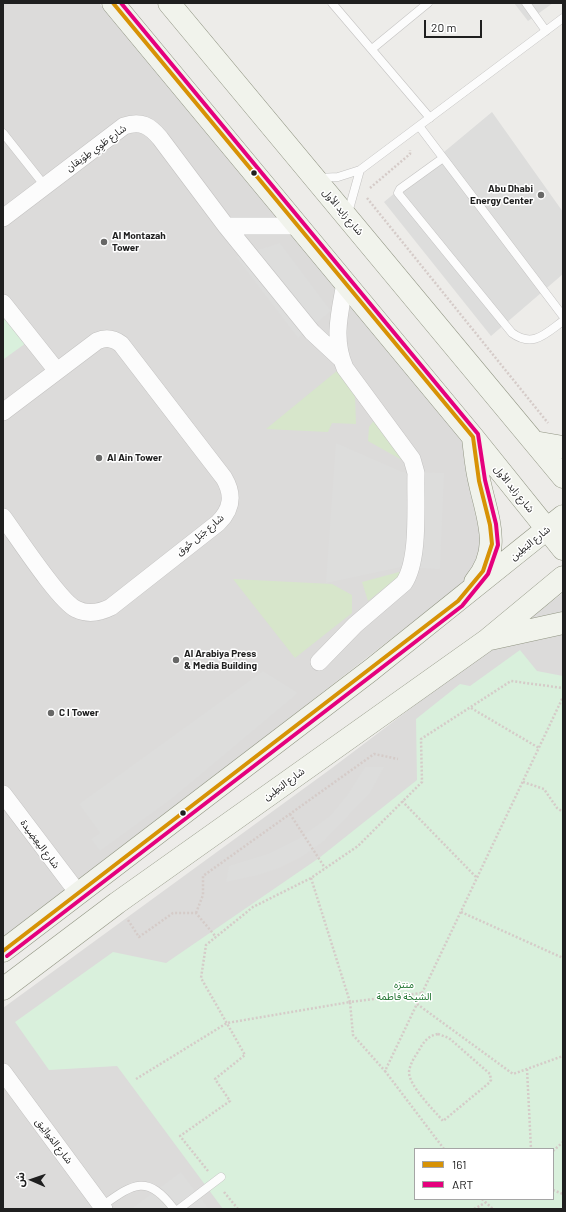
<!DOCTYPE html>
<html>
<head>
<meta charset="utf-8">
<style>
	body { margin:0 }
	#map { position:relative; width:566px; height:1212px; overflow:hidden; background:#edece9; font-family:Barlow,"Noto Sans Arabic",sans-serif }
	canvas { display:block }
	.frame { position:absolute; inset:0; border:4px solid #1f1f1f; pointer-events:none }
	.legend { position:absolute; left:414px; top:1148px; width:140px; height:52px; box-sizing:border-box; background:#fff; border:1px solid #a5a5a5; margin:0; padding:5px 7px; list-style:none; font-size:12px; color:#1f1f1f }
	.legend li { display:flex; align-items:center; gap:8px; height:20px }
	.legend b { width:20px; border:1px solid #a5a5a5 }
	.north { position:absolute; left:12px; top:1160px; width:40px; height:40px; -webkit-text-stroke:3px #fff; paint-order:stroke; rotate:272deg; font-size:11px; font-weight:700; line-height:16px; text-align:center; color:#1f1f1f }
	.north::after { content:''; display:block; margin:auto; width:14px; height:18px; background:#1f1f1f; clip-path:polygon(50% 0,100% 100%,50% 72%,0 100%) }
	.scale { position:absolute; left:424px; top:20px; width:58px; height:18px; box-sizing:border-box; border:2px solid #1f1f1f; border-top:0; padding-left:5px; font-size:12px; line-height:14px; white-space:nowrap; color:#1f1f1f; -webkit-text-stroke:3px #fff; paint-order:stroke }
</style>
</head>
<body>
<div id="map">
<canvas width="566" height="1212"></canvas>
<div class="frame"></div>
<ul class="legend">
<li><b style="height:5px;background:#d79205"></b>161</li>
<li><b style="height:5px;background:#e5007d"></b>ART</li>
</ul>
<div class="north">ش</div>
<div class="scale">20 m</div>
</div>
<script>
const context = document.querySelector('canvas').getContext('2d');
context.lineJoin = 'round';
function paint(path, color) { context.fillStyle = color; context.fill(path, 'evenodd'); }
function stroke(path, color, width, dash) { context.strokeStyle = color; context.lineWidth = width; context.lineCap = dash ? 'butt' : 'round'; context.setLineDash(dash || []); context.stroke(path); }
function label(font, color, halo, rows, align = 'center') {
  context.font = font + ' Barlow,"Noto Sans Arabic",sans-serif'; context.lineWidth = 3; context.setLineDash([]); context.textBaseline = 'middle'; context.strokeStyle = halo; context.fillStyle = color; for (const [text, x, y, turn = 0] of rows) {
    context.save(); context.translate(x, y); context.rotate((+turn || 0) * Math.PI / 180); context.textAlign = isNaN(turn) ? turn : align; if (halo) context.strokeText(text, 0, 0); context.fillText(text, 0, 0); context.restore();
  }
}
const residential = new Path2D(`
	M 3,3 L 99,3 L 468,447 L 486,547 L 468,579 L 265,737 L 3,937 Z
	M 563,593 L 563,1209 L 3,1209 L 3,1008 L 332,768 ZM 415,1149 L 553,1149 L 553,1199 L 415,1199 Z`);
const grass = new Path2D(`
	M 338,370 L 355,396 L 356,424 L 332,423 L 328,432 L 266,429 Z
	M 375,419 L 405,456 L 402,460 L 368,441 L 369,427 Z
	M 403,571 L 403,573 L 368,601 L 362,582 Z
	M 233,579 L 332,584 L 352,595 L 352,613 L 295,658 Z`);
const park = new Path2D(`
	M 3,314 L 26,343 L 4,359 L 3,358 Z
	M 520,650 L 537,671 L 563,676 L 563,1209 L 223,1209 L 117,1066 L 49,1070 L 15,1022 L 113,952 L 166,963 L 319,858 L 417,780 L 416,719 L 460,684 L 470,686 ZM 415,1149 L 553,1149 L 553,1199 L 415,1199 Z`);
const parking = new Path2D(`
	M 514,3 L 553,3 L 528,21 Z
	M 492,112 L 563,212 L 563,274 L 491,336 L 384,202 Z
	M 280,243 L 331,311 L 298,338 L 236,257 Z
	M 336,443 L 402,472 L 444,473 L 440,569 L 401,567 L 326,583 Z
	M 263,671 L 298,693 L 174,797 L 100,851 L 91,839 L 100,833 L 79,804 Z
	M 365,767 L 384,767 L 370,793 L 324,841 L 303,856 L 279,868 L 258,875 L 226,882 L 229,866 L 268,854 L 298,839 L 330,816 L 348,794 Z
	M 181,1172 L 209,1209 L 131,1209 Z`);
const path = new Path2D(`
	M 370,188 L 410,154 L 410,150
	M 367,198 L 548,423
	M 471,708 L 539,748
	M 523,782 L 544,789 L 557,808 L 563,812
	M 402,801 L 477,878
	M 290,814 L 325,868
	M 311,878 L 350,1002 L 422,993
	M 461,912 L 563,958
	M 196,913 L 203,895 L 203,876 L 374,754 L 398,759
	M 128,920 L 139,937 L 173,913 L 196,913 L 216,937
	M 417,1004 L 513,1074 L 563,1056
	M 438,1034 L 449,1038 L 490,1074 L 491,1080 L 489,1083 L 443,1121 C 433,1109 409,1086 409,1072 C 410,1064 414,1058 418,1052 C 423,1043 427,1036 438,1034 Z
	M 527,1069 L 531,1149
	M 136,1079 L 227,1023 L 350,1002 L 353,1035 L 385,1071
	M 444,1149 L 385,1071 L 563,697
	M 553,1151 L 563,1142
	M 208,1171 L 180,1136 L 230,1101 L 215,1079 L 245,1055 L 201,978 L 206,945 L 253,907 L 311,878 L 358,846 L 422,782 L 421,739 L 511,681 L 563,688
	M 553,1190 L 563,1194
	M 224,1192 L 238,1209
	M 482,1199 L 493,1209
	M 474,1209 L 485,1203`);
const lane = new Path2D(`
	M 332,3 L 430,118
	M 526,3 L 546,31
	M 372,49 L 428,3
	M 419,126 L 563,316
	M 3,133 L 45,186
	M 443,158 L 400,189 L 398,193 L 512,333 C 533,348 545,334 563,321
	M 318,178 L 338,177 L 360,170 L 563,18
	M 348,213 L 360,170
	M 102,1206 C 133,1184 147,1173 174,1209
	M 179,1209 L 221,1177`);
const street = new Path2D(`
	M 3,218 L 124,126 C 141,120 150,126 160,138 L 226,226 L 312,332 L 340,358
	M 226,226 L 298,226
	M 3,303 L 57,371
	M 3,412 L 97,341 C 106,337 113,338 121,344 L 224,478 C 234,495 232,509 218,523 L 111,607 C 99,613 88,615 76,609 C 59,601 17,536 3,517
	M 319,662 L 355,625 L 404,583 C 420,559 415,503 416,473 L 412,459 L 345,368 C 332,339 340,312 345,283
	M 3,794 L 78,893
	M 3,1072 L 104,1209`);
const secondary = new Path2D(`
	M 113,3 L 473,437 L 563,549
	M 169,3 L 563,477
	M 473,438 C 475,454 476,469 480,484 C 488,520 502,550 475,582
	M 534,442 L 563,447
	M 490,639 L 563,623
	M 3,951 L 371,670 L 563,516
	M 3,989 L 117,903 L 487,640 L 563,577`);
const bus1 = new Path2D(`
	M 3,951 L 458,601 L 483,571 L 492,544 L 490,525 L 479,481 L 473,437 L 113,3`);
const bus2 = new Path2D(`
	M 7,956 L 462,606 L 488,574 L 498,545 L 496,524 L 485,480 L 478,434 L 121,3`);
const markers = [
	[254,173,3.5,"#1f1f1f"],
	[541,195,4,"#676766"],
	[104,242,4,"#676766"],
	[99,458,4,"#676766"],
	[176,660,4,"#676766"],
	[51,713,4,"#676766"],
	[183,813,3.5,"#1f1f1f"]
];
const streetNames = [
	["شارع طَوِي طِوَيقان",96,148,-36],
	["شارع زايد الأول",343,212,50],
	["شارع زايد الأول",514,489,51],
	["شارع جَبَل حُوق",200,535,-40],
	["شارع البَطِين",530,543,-39],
	["شارع البَطِين",284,784,-36],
	["شارع اليعِضِيدة",40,844,53],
	["شارع المَواثِيق",54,1141,53]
];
const poiNames = [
	["Abu Dhabi",533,189,"right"],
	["Energy Center",533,201,"right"],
	["Al Montazah",112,236],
	["Tower",112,248],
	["Al Ain Tower",107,458],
	["Al Arabiya Press",184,654],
	["& Media Building",184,666],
	["C I Tower",59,713]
];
const parkNames = [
	["منتزه",404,985],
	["الشيخة فاطمة",404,997]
];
paint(residential, '#dcdbda');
paint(grass, '#d7e6cb');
paint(park, '#d9f0dc');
paint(parking, '#dddddc');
stroke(lane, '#c3c2c1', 9);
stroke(street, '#c3c2c1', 18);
stroke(secondary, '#919583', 23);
stroke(path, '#d5cbc8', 2.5, [2, 2]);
stroke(lane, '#fcfcfc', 8);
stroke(street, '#fcfcfc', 17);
stroke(secondary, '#f1f3ec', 22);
stroke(bus1, '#d79205', 4);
stroke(bus2, '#e5007d', 4);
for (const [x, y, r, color] of markers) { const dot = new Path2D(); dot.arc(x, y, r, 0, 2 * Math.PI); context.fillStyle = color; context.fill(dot); stroke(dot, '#fff', 1.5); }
label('10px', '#1f1f1f', '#fff', streetNames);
label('bold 10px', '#1f1f1f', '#fff', poiNames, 'left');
label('10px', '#1a712b', '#fff', parkNames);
</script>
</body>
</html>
